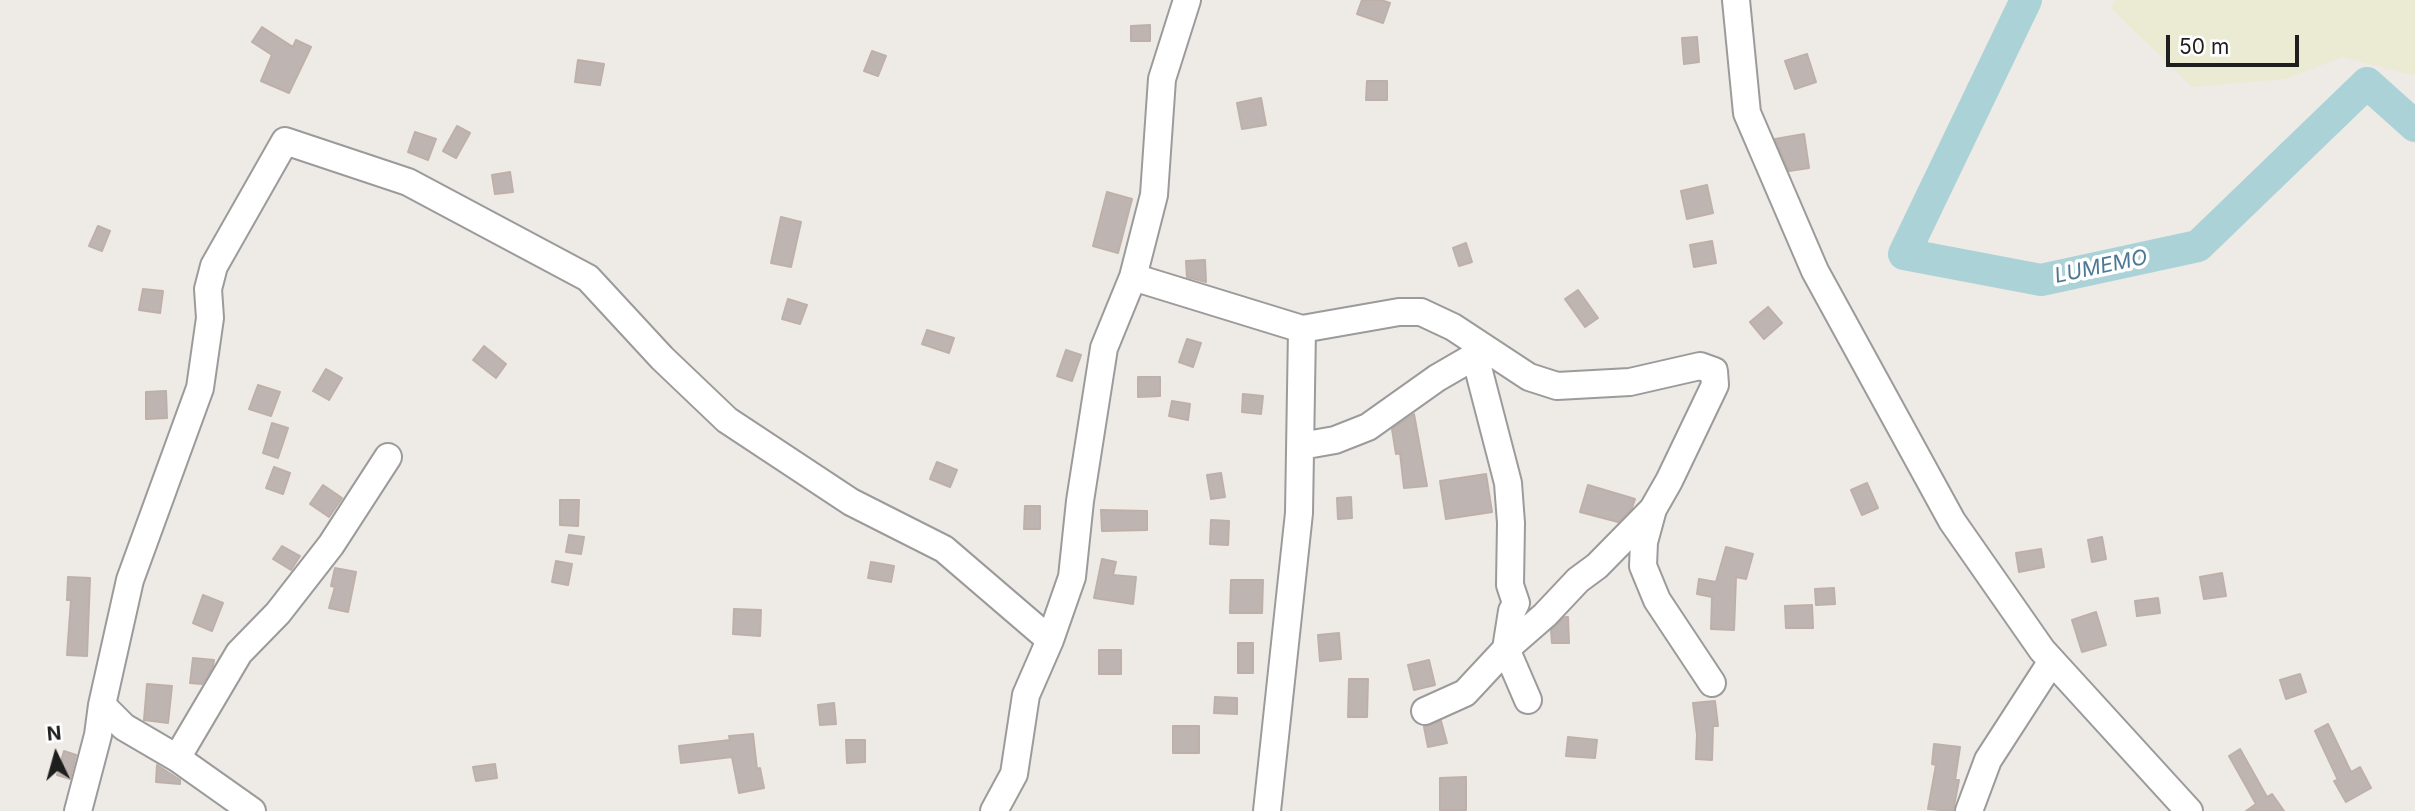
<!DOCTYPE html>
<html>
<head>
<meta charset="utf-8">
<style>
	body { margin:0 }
	#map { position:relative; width:2415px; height:811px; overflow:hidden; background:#eeeae5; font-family:Inter,sans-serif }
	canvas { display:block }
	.north { position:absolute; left:21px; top:720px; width:70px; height:70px; -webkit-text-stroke:5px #fff; paint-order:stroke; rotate:355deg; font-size:19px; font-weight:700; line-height:28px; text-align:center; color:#1e1e1e }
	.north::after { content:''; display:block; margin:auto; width:24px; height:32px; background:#1e1e1e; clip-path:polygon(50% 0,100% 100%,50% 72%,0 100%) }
	.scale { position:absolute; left:2166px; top:35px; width:133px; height:32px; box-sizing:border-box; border:4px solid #1e1e1e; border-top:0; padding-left:9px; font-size:21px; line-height:24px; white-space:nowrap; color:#1e1e1e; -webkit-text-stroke:5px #fff; paint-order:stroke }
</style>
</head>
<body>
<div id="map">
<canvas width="2415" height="811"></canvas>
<div class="north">N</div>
<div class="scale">50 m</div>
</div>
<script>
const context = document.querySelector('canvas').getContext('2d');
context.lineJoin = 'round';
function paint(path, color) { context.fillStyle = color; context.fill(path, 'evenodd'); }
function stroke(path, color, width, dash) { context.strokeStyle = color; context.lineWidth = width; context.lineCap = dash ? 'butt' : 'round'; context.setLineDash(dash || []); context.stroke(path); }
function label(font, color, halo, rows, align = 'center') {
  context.font = font + ' Inter,sans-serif'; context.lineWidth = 7; context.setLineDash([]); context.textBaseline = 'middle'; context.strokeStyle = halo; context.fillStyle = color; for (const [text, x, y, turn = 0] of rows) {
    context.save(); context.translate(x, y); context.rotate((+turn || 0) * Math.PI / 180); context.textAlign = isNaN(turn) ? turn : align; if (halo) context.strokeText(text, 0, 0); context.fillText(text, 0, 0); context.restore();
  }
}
const farmland = new Path2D(`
	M 2115,0 L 2415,0 L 2415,76 L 2343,57 L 2285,79 L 2192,87 L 2111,8 Z`);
const river = new Path2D(`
	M 2026,0 L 1904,254 L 2041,280 L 2198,246 L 2367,83 L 2415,126`);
const building = new Path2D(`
	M 1362,0 L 1381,0 L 1390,3 L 1383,23 L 1357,14 Z
	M 1150,25 L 1150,41 L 1131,41 L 1131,26 Z
	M 262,27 L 293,47 L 296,40 L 311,47 L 289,93 L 261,81 L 272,55 L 252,42 Z
	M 1697,37 L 1699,62 L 1684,64 L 1682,38 Z
	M 872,51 L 886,56 L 878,76 L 864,71 Z
	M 1807,54 L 1816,82 L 1795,89 L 1785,61 Z
	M 578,60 L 604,64 L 600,85 L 575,82 Z
	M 1367,81 L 1387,81 L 1387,100 L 1366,100 Z
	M 1261,98 L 1266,125 L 1242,129 L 1237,103 Z
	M 457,126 L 470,133 L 456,158 L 443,151 Z
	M 415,132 L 436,139 L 428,160 L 408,152 Z
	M 1804,134 L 1809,168 L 1789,171 L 1775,139 Z
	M 510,172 L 513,192 L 495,194 L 492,175 Z
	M 1707,185 L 1713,213 L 1687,219 L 1681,191 Z
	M 1107,192 L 1132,199 L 1118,253 L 1093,246 Z
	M 781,217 L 801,222 L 791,267 L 771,263 Z
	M 98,226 L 110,231 L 102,251 L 89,246 Z
	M 1712,241 L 1716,263 L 1694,267 L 1690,245 Z
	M 1466,243 L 1472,262 L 1459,266 L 1453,248 Z
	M 1205,260 L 1206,282 L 1187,277 L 1186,261 Z
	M 143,289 L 163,291 L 160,313 L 139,310 Z
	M 1578,290 L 1598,318 L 1585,327 L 1565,299 Z
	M 788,299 L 807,305 L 800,324 L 782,319 Z
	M 1768,307 L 1782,323 L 1764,339 L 1750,322 Z
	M 927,330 L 954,338 L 949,353 L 922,344 Z
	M 1187,339 L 1201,343 L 1193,367 L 1179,362 Z
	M 484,346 L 506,364 L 496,378 L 473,360 Z
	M 1066,350 L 1081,355 L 1072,381 L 1057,376 Z
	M 326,369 L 342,378 L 329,400 L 313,391 Z
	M 1138,377 L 1160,377 L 1160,396 L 1138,397 Z
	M 258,385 L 280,392 L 271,416 L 249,409 Z
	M 166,391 L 167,418 L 146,419 L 146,392 Z
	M 1243,394 L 1263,396 L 1261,414 L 1242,412 Z
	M 1172,401 L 1190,404 L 1188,420 L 1169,416 Z
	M 1414,414 L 1427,486 L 1404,488 L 1400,453 L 1396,454 L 1392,429 Z
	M 272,423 L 288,428 L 278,458 L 263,453 Z
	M 937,462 L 957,470 L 950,487 L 930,479 Z
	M 274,467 L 290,473 L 283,494 L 266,488 Z
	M 1221,473 L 1225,497 L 1211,499 L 1207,475 Z
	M 1486,474 L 1492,512 L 1446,519 L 1440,481 Z
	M 1867,483 L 1878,508 L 1862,515 L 1851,490 Z
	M 323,485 L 342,498 L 329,517 L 310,504 Z
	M 1588,485 L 1635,499 L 1632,508 L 1618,522 L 1580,512 Z
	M 1351,497 L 1352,518 L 1338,519 L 1337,498 Z
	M 560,500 L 579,500 L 578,526 L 560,525 Z
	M 1025,506 L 1040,506 L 1040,529 L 1024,529 Z
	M 1101,510 L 1147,511 L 1147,530 L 1102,531 Z
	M 1211,520 L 1229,521 L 1228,545 L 1210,544 Z
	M 569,535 L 584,537 L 581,554 L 566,552 Z
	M 2102,537 L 2106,559 L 2092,562 L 2088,540 Z
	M 282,546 L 300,556 L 291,570 L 273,559 Z
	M 1726,547 L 1753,554 L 1746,579 L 1736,577 L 1734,630 L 1711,629 L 1712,597 L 1697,594 L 1699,579 L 1716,582 Z
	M 2041,549 L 2044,567 L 2019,572 L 2016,553 Z
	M 1102,559 L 1116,562 L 1113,575 L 1136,577 L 1133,604 L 1094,598 Z
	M 556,561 L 572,564 L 568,585 L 552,582 Z
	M 871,562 L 894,566 L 891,582 L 868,578 Z
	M 335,568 L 356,572 L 348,612 L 329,608 L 335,587 L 331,586 Z
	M 2222,573 L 2226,596 L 2204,599 L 2200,577 Z
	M 68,577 L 90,578 L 87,656 L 67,655 L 71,600 L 67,600 Z
	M 1231,580 L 1263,580 L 1262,613 L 1230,613 Z
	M 1834,588 L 1835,604 L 1816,605 L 1815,589 Z
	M 203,595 L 223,603 L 212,631 L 193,623 Z
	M 2158,598 L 2160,613 L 2137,616 L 2135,601 Z
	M 1812,605 L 1813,628 L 1786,628 L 1785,606 Z
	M 734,609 L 761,610 L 760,636 L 733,634 Z
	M 2096,612 L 2106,645 L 2082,652 L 2072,620 Z
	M 1565,617 L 1568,617 L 1569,643 L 1552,643 L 1551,630 Z
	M 1339,633 L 1341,659 L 1320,661 L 1318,635 Z
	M 1238,643 L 1253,643 L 1253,673 L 1238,673 Z
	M 1099,650 L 1121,650 L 1121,674 L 1099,674 Z
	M 193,658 L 214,660 L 213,666 L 202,684 L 190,683 Z
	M 1429,660 L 1435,685 L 1414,690 L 1408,665 Z
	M 2300,674 L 2306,692 L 2286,699 L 2280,680 Z
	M 1349,679 L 1368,679 L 1367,717 L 1348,717 Z
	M 147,684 L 172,686 L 168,723 L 144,720 Z
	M 1215,697 L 1237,698 L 1237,714 L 1214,713 Z
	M 1715,701 L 1718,726 L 1713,726 L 1712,760 L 1696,759 L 1697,735 L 1693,703 Z
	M 834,703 L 836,724 L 820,725 L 818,705 Z
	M 1441,721 L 1447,743 L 1428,747 L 1424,727 Z
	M 2328,724 L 2351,772 L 2360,767 L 2371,788 L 2346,802 L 2334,781 L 2338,780 L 2315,731 Z
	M 1173,726 L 1199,726 L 1199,753 L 1173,753 Z
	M 753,734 L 757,769 L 760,768 L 764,788 L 739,793 L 732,757 L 681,763 L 679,746 L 730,740 L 729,736 Z
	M 1568,737 L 1597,740 L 1595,758 L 1566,756 Z
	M 846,740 L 865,740 L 865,762 L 847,763 Z
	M 1934,744 L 1960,747 L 1955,780 L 1959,780 L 1953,811 L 1928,809 L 1936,765 L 1932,764 Z
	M 2240,749 L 2267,797 L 2272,794 L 2284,811 L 2246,811 L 2256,804 L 2229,756 Z
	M 64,751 L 76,755 L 70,779 L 57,775 Z
	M 495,764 L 497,778 L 476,781 L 473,767 Z
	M 157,765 L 180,780 L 180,784 L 156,782 Z
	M 1466,777 L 1466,810 L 1440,810 L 1440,778 Z`);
const minor = new Path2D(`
	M 1736,0 L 1747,113 L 1815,271 L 1952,521 L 2042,650 L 2189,811
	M 1133,277 L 1302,329 L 1399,312 L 1421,312 L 1453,327 L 1529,377 L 1557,386 L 1630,382 L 1700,366 L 1714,371 L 1715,385 L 1669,481 L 1653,509 L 1597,566 L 1578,580 L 1545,615 L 1506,649 L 1465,693 L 1425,711
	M 1484,350 L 1475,356 L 1508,483 L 1511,523 L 1510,585 L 1516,603 L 1512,611 L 1506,649 L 1528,700
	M 1301,446 L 1335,440 L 1368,427 L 1437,378 L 1475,356
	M 1653,509 L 1644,542 L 1643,566 L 1657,600 L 1712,683
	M 102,705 L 124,727 L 177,758 L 252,811
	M 177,758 L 239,653 L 278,613 L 331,545 L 388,457
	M 78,811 L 98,735 L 102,705 L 130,580 L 200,388 L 210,318 L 208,289 L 214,266 L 285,141 L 408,182 L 588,278 L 662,358 L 727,420 L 851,502 L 944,549 L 1050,640
	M 994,811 L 1014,774 L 1026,695 L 1050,640 L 1072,577 L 1080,501 L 1104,348 L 1133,277 L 1154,195 L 1162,79 L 1187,0
	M 1267,811 L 1299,513 L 1302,329
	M 1969,811 L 1988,760 L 2052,661`);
const waterNames = [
	["LUMEMO",2101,267,-12]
];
paint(farmland, '#ebead2');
stroke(river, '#aad2d7', 32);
paint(building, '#beb5b2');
stroke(building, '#beb0a9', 2);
stroke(minor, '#9b9b9b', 30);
stroke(minor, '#fff', 26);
label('italic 21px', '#4d7994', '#fff', waterNames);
</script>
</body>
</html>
